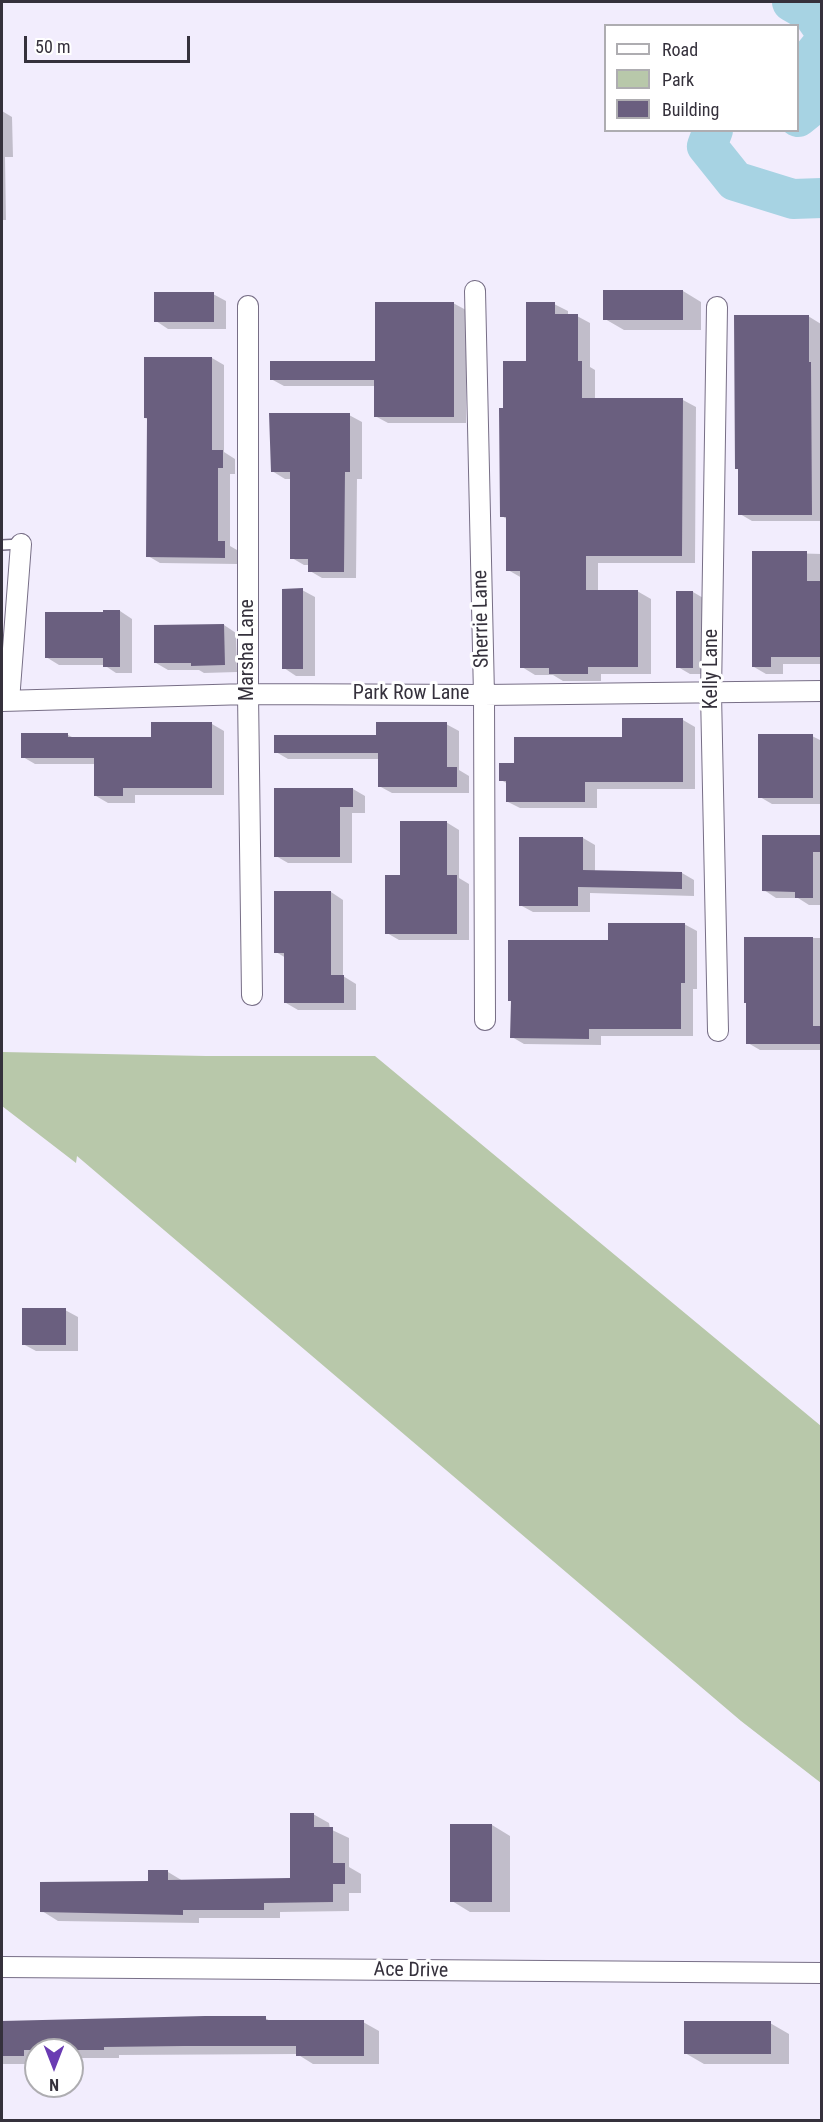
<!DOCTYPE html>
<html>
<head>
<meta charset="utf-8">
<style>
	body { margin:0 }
	#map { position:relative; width:823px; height:2122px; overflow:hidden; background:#f2edfd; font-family:"Roboto Condensed",sans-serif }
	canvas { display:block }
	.frame { position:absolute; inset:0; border:3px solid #35313c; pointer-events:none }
	.legend { position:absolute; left:604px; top:24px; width:195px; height:108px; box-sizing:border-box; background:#fff; border:2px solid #aeadb1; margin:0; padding:8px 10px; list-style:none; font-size:18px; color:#35313c }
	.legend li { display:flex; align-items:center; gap:12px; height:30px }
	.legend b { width:30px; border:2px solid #aeadb1 }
	.north { position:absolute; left:24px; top:2038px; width:60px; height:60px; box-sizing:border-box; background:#fff; border:2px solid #aeadb1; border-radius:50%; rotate:180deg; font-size:16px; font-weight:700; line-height:24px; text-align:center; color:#35313c }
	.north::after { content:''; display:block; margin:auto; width:21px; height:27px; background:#6a3bb3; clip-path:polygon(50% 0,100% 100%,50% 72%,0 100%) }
	.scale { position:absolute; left:24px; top:36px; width:166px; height:27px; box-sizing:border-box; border:3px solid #35313c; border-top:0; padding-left:8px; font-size:18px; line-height:21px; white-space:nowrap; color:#35313c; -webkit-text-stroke:4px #fff; paint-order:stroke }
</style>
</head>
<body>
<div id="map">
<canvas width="823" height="2122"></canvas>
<div class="frame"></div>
<ul class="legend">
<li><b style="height:8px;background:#fff"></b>Road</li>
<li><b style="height:16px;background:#b8c8aa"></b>Park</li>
<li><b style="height:16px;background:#6a5f7f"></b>Building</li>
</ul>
<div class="north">N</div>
<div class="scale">50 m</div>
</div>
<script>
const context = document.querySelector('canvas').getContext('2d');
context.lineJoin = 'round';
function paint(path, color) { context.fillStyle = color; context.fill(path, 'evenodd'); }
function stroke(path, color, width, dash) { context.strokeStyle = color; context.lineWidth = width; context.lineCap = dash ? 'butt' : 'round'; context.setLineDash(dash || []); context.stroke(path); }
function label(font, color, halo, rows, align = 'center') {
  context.font = font + ' "Roboto Condensed",sans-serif'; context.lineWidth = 6; context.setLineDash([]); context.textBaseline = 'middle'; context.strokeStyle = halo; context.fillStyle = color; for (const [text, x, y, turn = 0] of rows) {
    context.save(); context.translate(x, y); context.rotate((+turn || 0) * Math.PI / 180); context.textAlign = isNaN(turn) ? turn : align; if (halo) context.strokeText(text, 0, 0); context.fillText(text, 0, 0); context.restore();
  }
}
const green = new Path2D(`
	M 2,1052 L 206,1056 L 375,1056 L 821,1426 L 821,1783 L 741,1721 L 77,1156 L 76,1163 L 2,1106 Z`);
const shadow = new Path2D(`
	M 2,111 L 12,117 L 13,157 L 5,157 L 6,220 L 2,220 Z
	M 683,291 L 701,302 L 701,330 L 624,330 L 605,319 Z
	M 213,294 L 226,301 L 226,329 L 168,329 L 156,321 Z
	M 453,303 L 466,310 L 466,423 L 388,423 L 375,416 L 375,386 L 284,386 L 271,379 L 376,362 Z
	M 554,304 L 568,311 L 568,316 L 577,316 L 590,323 L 590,367 L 595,370 L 595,400 L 683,400 L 696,407 L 695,563 L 598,563 L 598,591 L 637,591 L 651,599 L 651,674 L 601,674 L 601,681 L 563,681 L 553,675 L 535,675 L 522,667 L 522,578 L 508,570 L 508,520 L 502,516 L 504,410 Z
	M 808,316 L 821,324 L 822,521 L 752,521 L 740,514 L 740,470 L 736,468 Z
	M 145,358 L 212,358 L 224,365 L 224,452 L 235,459 L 235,474 L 230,474 L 230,546 L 237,550 L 237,564 L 160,563 L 148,556 L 148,419 L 145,418 Z
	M 349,415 L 362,422 L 362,479 L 357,479 L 356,578 L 322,578 L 310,571 L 310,565 L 304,565 L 292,558 L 292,479 L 285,479 L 272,471 Z
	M 754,552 L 822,554 L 822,664 L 783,664 L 783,674 L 766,674 L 754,667 Z
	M 302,590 L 315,597 L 315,676 L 296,676 L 284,668 Z
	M 693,592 L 705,599 L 705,674 L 690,674 L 678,667 Z
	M 120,611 L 132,619 L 132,673 L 116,673 L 104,665 L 59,665 L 46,657 L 104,614 Z
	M 224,625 L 236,633 L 237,672 L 204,673 L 199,670 L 168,670 L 156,663 Z
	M 683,720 L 695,727 L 695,789 L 597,789 L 597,808 L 520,808 L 508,802 L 508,784 L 501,780 L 515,764 L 623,738 Z
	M 212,724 L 224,731 L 224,795 L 135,795 L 135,803 L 108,803 L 96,796 L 96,764 L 35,764 L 23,757 L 68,735 L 74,738 L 152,738 Z
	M 446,724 L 459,731 L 459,770 L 469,776 L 469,793 L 392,793 L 379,786 L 379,759 L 288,759 L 276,752 Z
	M 812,736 L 822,741 L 822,804 L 772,804 L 760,797 Z
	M 353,789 L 365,796 L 365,813 L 352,813 L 352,863 L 288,863 L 276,856 Z
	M 446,822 L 459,830 L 459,878 L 469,884 L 469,940 L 399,940 L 387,933 L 401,877 Z
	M 822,836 L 822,905 L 809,905 L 798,898 L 776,898 L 764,890 Z
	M 583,838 L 595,845 L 595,872 L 682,873 L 694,880 L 694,896 L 590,893 L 590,912 L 533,912 L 520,905 Z
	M 331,892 L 343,900 L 343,976 L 356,984 L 356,1010 L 298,1010 L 286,1003 L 286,958 L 276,952 Z
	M 684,924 L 697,931 L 697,989 L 693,989 L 693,1036 L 601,1036 L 601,1045 L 524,1044 L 512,1037 L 610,941 Z
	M 745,938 L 822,938 L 822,1050 L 760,1050 L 748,1043 Z
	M 65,1310 L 78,1317 L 78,1351 L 36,1351 L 23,1344 Z
	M 313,1814 L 329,1823 L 330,1829 L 349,1838 L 349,1867 L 361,1874 L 361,1893 L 349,1893 L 349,1911 L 280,1912 L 280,1918 L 199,1918 L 199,1923 L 58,1921 L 42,1911 L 149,1883 L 168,1872 L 183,1881 L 291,1879 Z
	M 492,1825 L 510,1836 L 510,1912 L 470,1912 L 452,1901 Z
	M 265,2018 L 272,2022 L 363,2022 L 379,2031 L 379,2064 L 313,2064 L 297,2054 L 119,2055 L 119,2058 L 72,2058 L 72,2050 L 36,2050 L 36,2064 L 2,2064 L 2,2023 Z
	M 770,2023 L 789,2034 L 789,2064 L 704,2064 L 685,2053 Z`);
const river = new Path2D(`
	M 792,2 L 813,14 L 822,27
	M 798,117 L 819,100 L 813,56 L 822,45
	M 713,130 L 707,146 L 735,181 L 793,199 L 822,198`);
const building = new Path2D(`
	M 603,290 L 683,290 L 683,320 L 603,320 Z
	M 154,292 L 214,292 L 214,322 L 154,322 Z
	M 375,302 L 454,302 L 454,417 L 374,417 L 374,380 L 270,380 L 270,361 L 375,361 Z
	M 526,302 L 555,302 L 555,314 L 578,314 L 578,361 L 582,361 L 582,398 L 683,398 L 682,556 L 586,556 L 586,590 L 638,590 L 638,667 L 588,667 L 588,674 L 549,674 L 549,668 L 520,668 L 520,571 L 506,571 L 506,517 L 500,517 L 499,408 L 503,408 L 503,361 L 526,361 Z
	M 734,315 L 809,315 L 809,362 L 811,362 L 812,515 L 738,515 L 738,469 L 735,469 Z
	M 144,357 L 212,357 L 212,450 L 223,450 L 223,468 L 218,468 L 218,541 L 225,541 L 225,558 L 146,557 L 147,418 L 144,418 Z
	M 269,413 L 350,413 L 350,472 L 345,472 L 344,572 L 308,572 L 308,559 L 290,559 L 290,472 L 271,472 Z
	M 752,551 L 807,551 L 807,581 L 820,581 L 820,657 L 771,657 L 771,667 L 752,667 Z
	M 303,588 L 303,669 L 282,669 L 282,589 Z
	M 676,591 L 693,591 L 693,668 L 676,668 Z
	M 103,610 L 120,610 L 120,667 L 103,667 L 103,658 L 45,658 L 45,612 L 103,612 Z
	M 224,624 L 225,665 L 191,666 L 191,663 L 154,663 L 154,625 Z
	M 622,718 L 683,718 L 683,782 L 585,782 L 585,802 L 506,802 L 506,781 L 499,781 L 499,763 L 514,763 L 514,737 L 622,737 Z
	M 151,722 L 212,722 L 212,788 L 123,788 L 123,796 L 94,796 L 94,758 L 21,758 L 21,733 L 68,733 L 68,737 L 151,737 Z
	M 376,722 L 447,722 L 447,767 L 457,767 L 457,787 L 378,787 L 378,753 L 274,753 L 274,735 L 376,735 Z
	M 758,734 L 813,734 L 813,798 L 758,798 Z
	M 274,788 L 353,788 L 353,807 L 340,807 L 340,857 L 274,857 Z
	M 400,821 L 447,821 L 447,875 L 457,875 L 457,934 L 385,934 L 385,875 L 400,875 Z
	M 762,835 L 822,835 L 822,852 L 813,852 L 813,898 L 795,898 L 795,892 L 762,891 Z
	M 519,837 L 583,837 L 583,870 L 682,872 L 682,889 L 578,887 L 578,906 L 519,906 Z
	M 274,891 L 331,891 L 331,975 L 344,975 L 344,1003 L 284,1003 L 284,953 L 274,953 Z
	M 608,923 L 685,923 L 685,983 L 681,983 L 681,1029 L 589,1029 L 589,1039 L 510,1038 L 511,1001 L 508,1001 L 508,940 L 608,940 Z
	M 744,937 L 813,937 L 813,1026 L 822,1026 L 822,1044 L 746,1044 L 746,1003 L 744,1003 Z
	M 22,1308 L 66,1308 L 66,1345 L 22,1345 Z
	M 290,1813 L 314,1813 L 314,1827 L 333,1827 L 333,1863 L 345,1863 L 345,1884 L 333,1884 L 333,1902 L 264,1903 L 264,1910 L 183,1910 L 183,1915 L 40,1912 L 40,1882 L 148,1881 L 148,1870 L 168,1870 L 168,1880 L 290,1878 Z
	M 450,1824 L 492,1824 L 492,1902 L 450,1902 Z
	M 205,2016 L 266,2016 L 266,2020 L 364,2020 L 364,2056 L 296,2056 L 296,2046 L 185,2046 L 104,2047 L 104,2050 L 24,2050 L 24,2056 L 2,2056 L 2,2021 Z
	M 684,2021 L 771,2021 L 771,2054 L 684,2054 Z`);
const service = new Path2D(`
	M 2,545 L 21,544`);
const minor = new Path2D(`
	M 475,291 L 484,695 L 485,1020
	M 248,306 L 248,694 L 252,995
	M 717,307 L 711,693 L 718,1031
	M 2,701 L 248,694 L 484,695 L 822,691
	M 9,701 L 21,544
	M 2,1967 L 822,1973`);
const streetNames = [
	["Sherrie Lane",482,619,-91],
	["Marsha Lane",248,650,-90],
	["Kelly Lane",712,669,-90],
	["Park Row Lane",411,694],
	["Ace Drive",411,1971,1]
];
paint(green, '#b8c8aa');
paint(shadow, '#0003');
stroke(river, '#a7d3e3', 40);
paint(building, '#6a5f7f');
stroke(service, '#776e86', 12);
stroke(minor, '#776e86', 22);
stroke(service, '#fff', 9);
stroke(minor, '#fff', 20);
label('20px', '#35313c', '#fff', streetNames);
</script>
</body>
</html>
